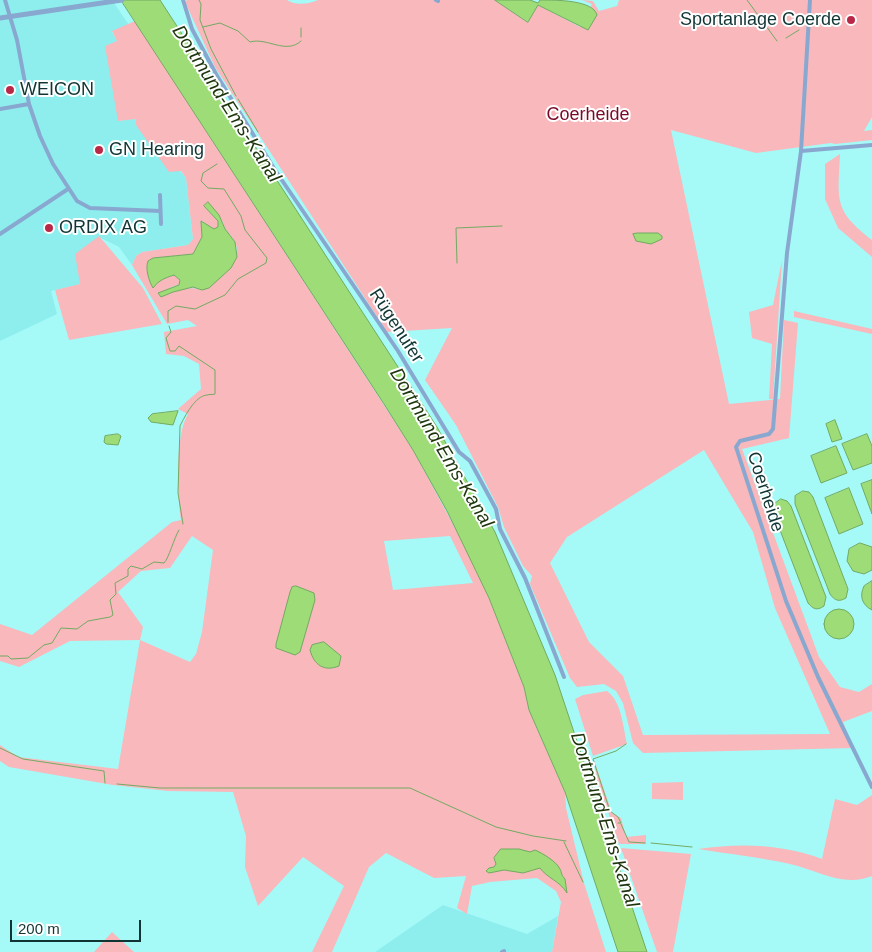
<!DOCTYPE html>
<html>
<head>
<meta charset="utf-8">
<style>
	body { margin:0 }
	#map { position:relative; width:872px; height:952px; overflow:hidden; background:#a5faf8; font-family:Arial,sans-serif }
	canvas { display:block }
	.scale { position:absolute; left:10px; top:920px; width:131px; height:22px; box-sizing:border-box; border:2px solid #113535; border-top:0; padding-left:6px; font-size:15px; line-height:18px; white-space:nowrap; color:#113535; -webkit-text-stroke:4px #fff; paint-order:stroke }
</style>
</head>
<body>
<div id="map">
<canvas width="872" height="952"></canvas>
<div class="scale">200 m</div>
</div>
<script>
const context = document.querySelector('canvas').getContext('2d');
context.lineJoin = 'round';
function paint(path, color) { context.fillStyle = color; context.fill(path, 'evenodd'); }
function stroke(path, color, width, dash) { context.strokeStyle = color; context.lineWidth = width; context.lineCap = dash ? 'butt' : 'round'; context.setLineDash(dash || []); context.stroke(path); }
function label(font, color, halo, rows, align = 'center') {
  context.font = font + ' Arial,sans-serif'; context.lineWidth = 4; context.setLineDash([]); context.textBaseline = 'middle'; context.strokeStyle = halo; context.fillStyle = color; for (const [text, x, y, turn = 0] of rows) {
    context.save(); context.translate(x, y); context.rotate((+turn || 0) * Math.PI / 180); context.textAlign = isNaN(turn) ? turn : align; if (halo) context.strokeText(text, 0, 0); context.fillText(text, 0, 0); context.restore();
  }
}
const built = new Path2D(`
	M 0,0 L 112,0 L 129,25 L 112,32 L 117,41 L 118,121 L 136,119 L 186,178 L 193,239 L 188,245 L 142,252 L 136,256 L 132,265 L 119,247 L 99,237 L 76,254 L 81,284 L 51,291 L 57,314 L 0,341 Z
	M 443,905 L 527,934 L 558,916 L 552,952 L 375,952 Z`);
const green = new Path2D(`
	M 187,0 L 287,0 C 296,6 309,4 318,0 L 495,0 L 528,22 L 538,5 L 580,27 L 592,4 L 582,0 L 593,1 L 599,11 L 617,6 L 619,0 L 872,0 L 872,117 L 864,131 L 872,130 L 872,140 L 835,144 L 831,143 L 756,153 L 671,130 L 729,404 L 780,399 L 784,320 L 798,323 L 789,438 L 742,449 L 819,657 L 840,687 L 859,692 L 872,684 L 872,711 L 843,722 L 853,748 L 643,753 L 633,743 L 623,703 L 616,691 L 604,684 L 577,687 L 570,678 L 530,584 L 532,576 L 523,566 L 504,527 L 498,507 L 456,425 L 425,380 L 452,328 L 387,332 L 215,67 L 185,2 ZM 704,450 L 753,532 L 775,608 L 830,734 L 643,735 L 623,676 L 589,642 L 550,563 L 567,537 Z
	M 135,21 L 413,450 L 470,556 L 489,598 L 524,687 L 529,710 L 565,792 L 566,808 L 584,883 L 606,952 L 552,952 L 561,902 L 556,891 L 537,878 L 490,882 L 472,886 L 467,914 L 457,908 L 466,876 L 434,878 L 386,853 L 369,867 L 332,952 L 312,952 L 344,886 L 303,857 L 258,906 L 245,867 L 246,836 L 233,792 L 168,791 L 113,785 L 9,767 L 0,761 L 0,745 L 18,757 L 118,769 L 140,640 L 70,641 L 19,667 L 0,661 L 0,624 L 32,635 L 172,522 L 181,520 C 177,496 175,435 188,414 L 178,409 L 201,389 L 199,364 L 184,356 L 166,354 L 164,332 L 197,326 L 188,320 L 167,324 L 132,265 L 136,256 L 142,252 L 188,245 L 193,239 L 186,178 L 181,171 L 169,172 L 136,125 L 136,119 L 118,121 L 105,46 L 117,41 L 112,31 ZM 204,206 L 223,222 C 225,232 231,234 235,242 C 245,263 216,280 202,290 C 188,285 173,291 161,297 L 171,287 L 179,285 L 180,280 L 174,275 L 150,283 L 153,258 L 193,254 L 202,237 L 202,221 L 214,230 L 218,227 L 218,221 ZM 192,536 L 213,550 L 202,632 L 196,654 L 190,662 L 140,640 L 143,627 L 118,592 L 141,571 L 170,568 ZM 450,536 L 473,583 L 393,590 L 384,541 Z
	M 840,154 C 838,200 833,210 872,240 L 872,257 L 838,228 L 825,199 L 825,164 Z
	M 99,236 L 143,288 L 162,324 L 69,340 L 55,290 L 80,284 L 75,254 Z
	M 782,260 L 773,399 L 769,399 L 772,344 L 752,338 L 749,312 L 773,305 Z
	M 794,311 L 872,329 L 872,334 L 794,317 Z
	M 607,691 C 622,702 623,727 627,744 L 593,756 L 575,699 L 583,695 Z
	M 593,757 L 612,813 L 621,818 L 626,837 L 646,835 L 646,844 L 619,844 L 598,782 Z
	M 683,782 L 683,800 L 652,799 L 652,783 Z
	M 872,795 L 872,876 C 844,888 817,870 790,864 C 759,857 728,854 698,849 C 741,843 781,844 822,859 L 835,799 L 857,805 Z
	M 621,848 L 691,854 L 673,952 L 657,952 Z
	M 112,932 L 134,952 L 94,952 Z`);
const water = new Path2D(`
	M 121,0 L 160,0 L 437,427 L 495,532 L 555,675 L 647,952 L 618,952 L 565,792 L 529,710 L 524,687 L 489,598 L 447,511 L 413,450 L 384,404 Z
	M 495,0 L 530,0 L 538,3 L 540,0 C 557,0 593,0 597,15 L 588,30 L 538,5 L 528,22 Z
	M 208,202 L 219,215 L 225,229 L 235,242 L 237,257 L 231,268 L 209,288 L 202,290 L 193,287 L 173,292 L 161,297 L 158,293 L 179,285 L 180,280 L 174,275 C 165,278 159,280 153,288 C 149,281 145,269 148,261 L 153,258 L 193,254 L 202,237 L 201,221 L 214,229 L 218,227 L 218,221 L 204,206 Z
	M 638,233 L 658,233 L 662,236 L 662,239 L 651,244 L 636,241 L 633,234 Z
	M 178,411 L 173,425 L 151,422 L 148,418 L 152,414 Z
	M 835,420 L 842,439 L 832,442 L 826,424 Z
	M 118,434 L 121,436 L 118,445 L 106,444 L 104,442 L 105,436 Z
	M 867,434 L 872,446 L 872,463 L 853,470 L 842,444 Z
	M 836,446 L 847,473 L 821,483 L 811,456 Z
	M 872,480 L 872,514 L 861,484 Z
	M 849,488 L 863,524 L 839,534 L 825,498 Z
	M 803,491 L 809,492 L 813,497 L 848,589 L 846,598 C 839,602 835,601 830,594 L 795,504 L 795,496 Z
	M 781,499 L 787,501 L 791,506 L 826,597 L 824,606 C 817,611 813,609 808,603 L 773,512 L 773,505 Z
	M 860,543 L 872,547 L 872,570 L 864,574 L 853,571 L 847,561 L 849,549 Z
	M 872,581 L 872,610 C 862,605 859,596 864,586 Z
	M 296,586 L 314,593 L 315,600 L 300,652 L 295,655 L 276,648 L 276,644 L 290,592 L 292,587 Z
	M824 624a15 15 0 1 1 30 0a15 15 0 1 1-30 0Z
	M 324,642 L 341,656 L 339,666 C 324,672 314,665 310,650 L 312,645 Z
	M 501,849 L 519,849 L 530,852 L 535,850 C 542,853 556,861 560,869 C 562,873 561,875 565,879 L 567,893 C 560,881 547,878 540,868 L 523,873 L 504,870 L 489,873 L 486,871 L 489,868 L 494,867 L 496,864 L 494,858 Z`);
const stream = new Path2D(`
	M 199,0 L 201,4 L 200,20 L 211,49 L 236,96
	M 747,0 L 777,41
	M 203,27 L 220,23 L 238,31 L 250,42 C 267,37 286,55 301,41
	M 301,28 L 301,37
	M 786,38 L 799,30
	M 238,99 L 258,132
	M 457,263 L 456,228 L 502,226
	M 168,322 L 168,311 L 176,306 L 195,309 L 225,295 L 238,279 L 266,263 L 267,258 L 245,230 L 241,216 L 224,189 L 208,188 L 201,181 L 203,173 L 217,164
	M 169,326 L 171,332 L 166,338 L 170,351 L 175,351 L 179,346 L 215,370 L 215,394 C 212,395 210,394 207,395 C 195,396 185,416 180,426 L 178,493 L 183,524
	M 0,656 L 8,656 L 11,659 L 28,658 L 44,645 L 52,643 L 61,628 L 77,629 L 88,621 L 110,617 L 113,615 L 110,600 L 116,594 L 115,583 L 128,576 L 128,569 L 131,566 L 142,569 L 154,562 L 164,563 C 169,558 174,538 179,530
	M 0,748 L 23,759 L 104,771 L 105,783
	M 117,784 L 160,788 L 410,788 L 496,827 L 533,836 L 566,841
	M 618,823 L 621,823 L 618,817 L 610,811 L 593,759 L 616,751 L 626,744
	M 621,824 L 629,842 L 645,843
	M 564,842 L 583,882
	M 651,843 L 692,847`);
const minor = new Path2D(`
	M 5,0 L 17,40 L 29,104 L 40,136 L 53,164 L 77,201 L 90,208 L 160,211
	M 183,0 L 192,29 L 216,74 L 275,170 L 398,351 L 459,452 L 470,461 L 496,509 L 500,529 L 525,578 L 564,677
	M 436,0 L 438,1
	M 810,0 L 801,151 L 787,253 L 773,429 L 769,434 L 740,441 L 736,447 L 786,601 L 818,677 L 872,787
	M 0,109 L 29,104
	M 801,151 L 872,145
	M 160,195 L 161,224
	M 0,234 L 68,189
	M 502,952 L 504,951`);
const tertiary = new Path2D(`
	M 0,18 L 122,0`);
const markers = [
	[851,20,5,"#b92847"],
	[10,90,5,"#b92847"],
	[99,150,5,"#b92847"],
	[49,228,5,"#b92847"]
];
const poiNames = [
	["Sportanlage Coerde",841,20,"right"],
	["WEICON",20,90],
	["GN Hearing",109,150],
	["ORDIX AG",59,228]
];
const parkNames = [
	["Coerheide",588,115]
];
const streetNames = [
	["Rügenufer",396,326,57],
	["Coerheide",765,492,72]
];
const waterNames = [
	["Dortmund-Ems-Kanal",226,104,57],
	["Dortmund-Ems-Kanal",441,448,59],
	["Dortmund-Ems-Kanal",604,820,72]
];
paint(built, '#8eeeed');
paint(green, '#f8b8bc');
paint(water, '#9ddc76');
stroke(water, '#73aa62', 1);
stroke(stream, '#73aa62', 1);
stroke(minor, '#89a8cf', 4);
stroke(tertiary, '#89a8cf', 5);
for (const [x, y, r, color] of markers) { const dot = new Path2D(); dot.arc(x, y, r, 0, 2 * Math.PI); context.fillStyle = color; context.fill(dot); stroke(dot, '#fff', 2); }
label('18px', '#113535', '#fff', poiNames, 'left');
label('18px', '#7a0928', '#fff', parkNames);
label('18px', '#113535', '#fff', streetNames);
label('italic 19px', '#1d350c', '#fff', waterNames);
</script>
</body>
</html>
